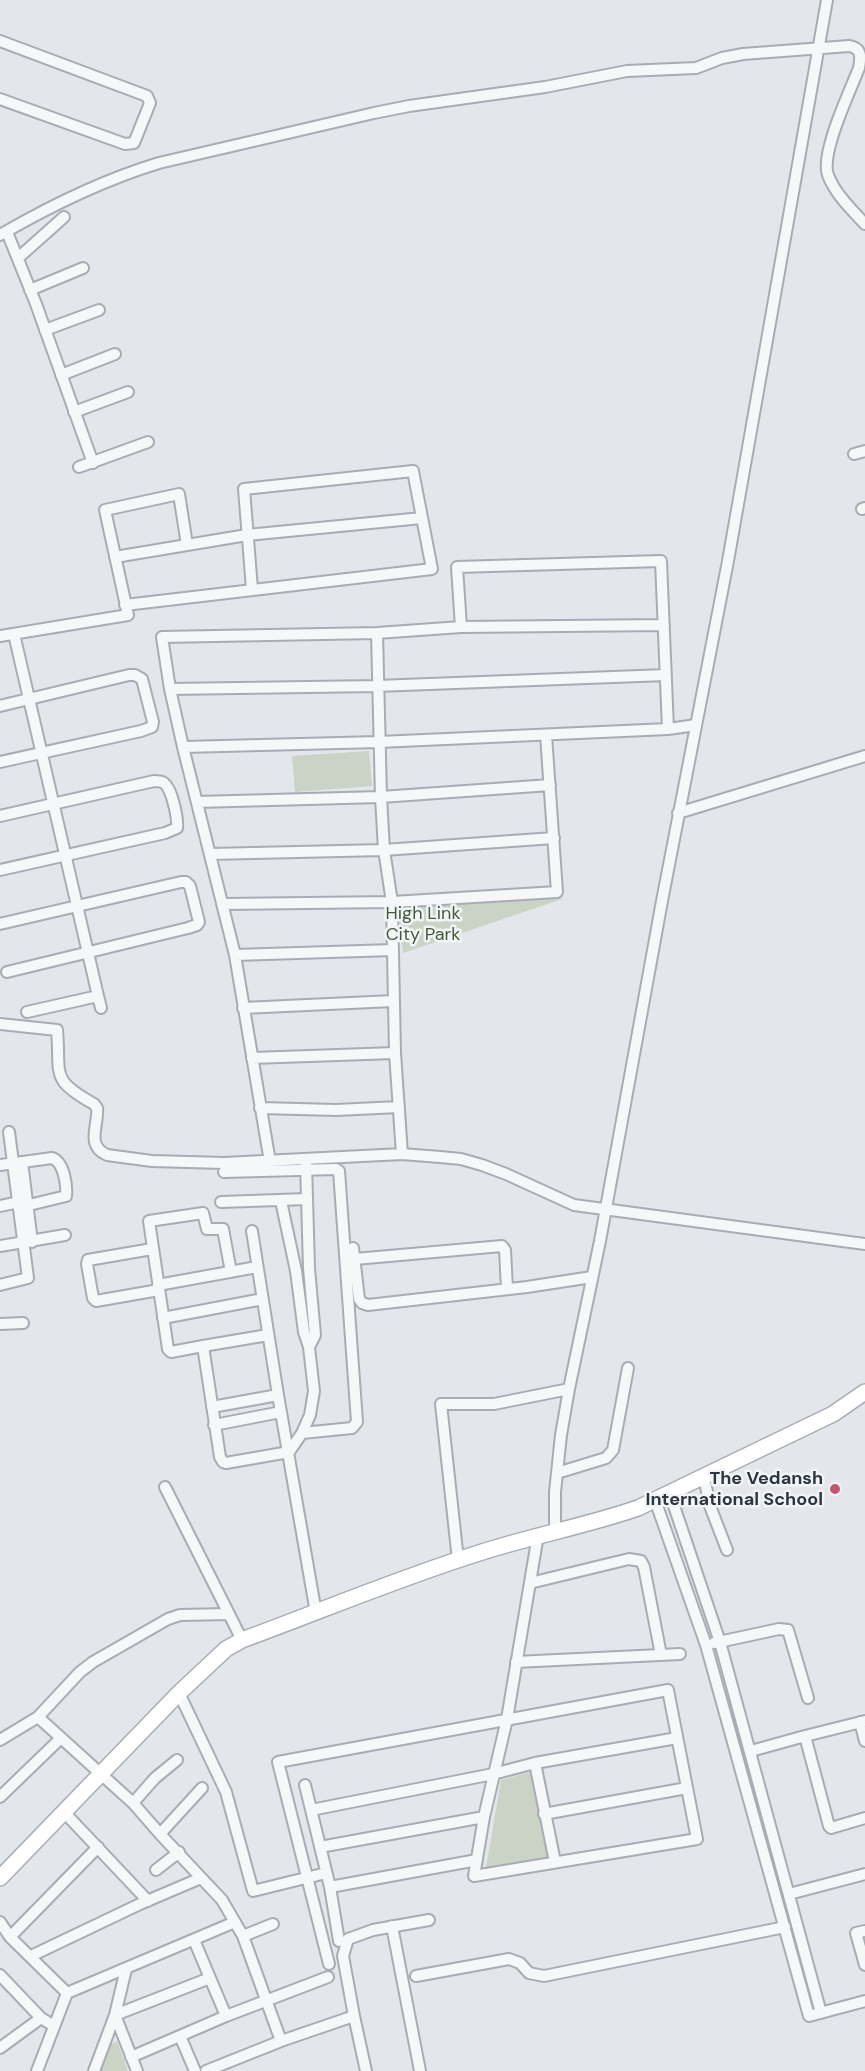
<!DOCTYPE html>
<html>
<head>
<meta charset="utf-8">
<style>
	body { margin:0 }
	canvas { display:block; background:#e3e6ea }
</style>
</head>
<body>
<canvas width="865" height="2071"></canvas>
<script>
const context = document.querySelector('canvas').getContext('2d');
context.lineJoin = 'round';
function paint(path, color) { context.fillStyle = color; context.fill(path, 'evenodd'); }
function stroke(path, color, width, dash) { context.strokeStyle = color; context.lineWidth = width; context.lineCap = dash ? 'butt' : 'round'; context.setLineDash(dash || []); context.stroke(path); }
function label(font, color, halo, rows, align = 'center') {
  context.font = font + ' "DM Sans",sans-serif'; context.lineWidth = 5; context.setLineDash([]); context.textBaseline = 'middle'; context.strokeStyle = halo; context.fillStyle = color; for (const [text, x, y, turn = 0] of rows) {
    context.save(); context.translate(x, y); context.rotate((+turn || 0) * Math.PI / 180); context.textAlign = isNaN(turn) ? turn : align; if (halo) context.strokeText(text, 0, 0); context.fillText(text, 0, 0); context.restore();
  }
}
const green = new Path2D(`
	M 369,751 L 372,786 L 295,792 L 292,756 Z
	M 562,899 L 403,953 L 398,904 Z
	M 534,1771 L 553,1861 L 485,1874 L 501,1780 Z
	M 117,2041 L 128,2071 L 98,2071 L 107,2046 Z`);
const street = new Path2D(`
	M 0,41 L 147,96 L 150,103 L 134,143 L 125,144 L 0,99
	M 7,232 L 36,304 L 93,463
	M 0,235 C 50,206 103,180 159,163 L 374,113 L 409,106 L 545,87 L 627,71 L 696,68 L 722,58 L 743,54 L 849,46 C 862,48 861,57 859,68 C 850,91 820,154 828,175 C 835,194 852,210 865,224
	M 18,258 L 64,217
	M 30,290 L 83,268
	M 45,330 L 99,310
	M 61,375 L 115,354
	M 74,412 L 128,392
	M 854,454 L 865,451
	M 79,467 L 148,442
	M 862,509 L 865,508
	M 115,557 L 247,535 L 422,518
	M 125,605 L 432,569 L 413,471 L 244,489 L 252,589
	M 461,627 L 457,567 L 661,561 L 668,729
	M 377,633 L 381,797 L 384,850 L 392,902 L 395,1053 L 402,1154
	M 14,634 L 98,996 L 27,1012
	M 0,636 L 128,615 L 105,510 L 179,494 L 187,545
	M 170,689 L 377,686 L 666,675
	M 0,706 L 129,675 L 135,675 L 142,679 L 153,722 L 152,727 L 141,731 L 0,762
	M 183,747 L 379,742 L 668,729 L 696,725
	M 197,802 L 381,797 L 550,785
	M 678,813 L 865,756
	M 0,816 L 154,781 C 158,781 161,781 164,783 C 172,789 178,818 177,828 L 165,833 L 0,870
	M 210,854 L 384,850 L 554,838
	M 222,904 L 392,902 L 557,892 L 546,735
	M 0,924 L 181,882 L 186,882 L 190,886 L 199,922 L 197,925 L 188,928 L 7,972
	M 235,955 L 393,950
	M 98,996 L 101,1008
	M 243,1008 L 393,1001
	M 0,1024 L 57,1030 C 61,1075 49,1079 94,1104 L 97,1108 C 99,1125 85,1145 107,1155 L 152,1161 L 224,1163 L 402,1154 L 440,1157 L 461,1159 L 482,1165 L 506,1174 L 574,1205 L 865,1244
	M 252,1058 L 395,1053
	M 260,1108 L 336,1110 L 399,1107
	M 22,1162 L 32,1242
	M 270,1162 L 235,955 L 183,747 L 170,689 L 162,637 L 377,633 L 461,627 L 664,625
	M 306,1163 L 309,1268 L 315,1335 L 309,1347
	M 0,1165 L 52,1158 C 64,1162 67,1185 66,1196 L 29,1205
	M 224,1172 L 336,1169 L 339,1171 L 357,1422 L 352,1428 L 302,1433
	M 221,1202 L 307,1199
	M 0,1206 L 19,1202
	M 252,1231 L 278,1395 L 316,1613
	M 0,1246 L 65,1235
	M 353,1248 L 359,1299 L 362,1303 L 368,1305 L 527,1287 L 592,1277
	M 152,1249 L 88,1260 L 87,1264 L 93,1298 L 96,1301 L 159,1290
	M 355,1259 L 502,1246 L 505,1250 L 507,1289
	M 231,1272 L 223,1229 L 207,1229 L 203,1213 L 149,1221 L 168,1349 L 171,1352 L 203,1346 L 220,1457 L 223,1462 L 226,1463 L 289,1452 L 302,1433 L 310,1415 L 314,1391 L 309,1347 L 304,1332 L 296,1271 L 281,1201
	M 0,1285 L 28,1278 L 9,1132
	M 158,1285 L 257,1267
	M 163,1318 L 263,1299
	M 0,1324 L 23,1323
	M 203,1346 L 268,1335
	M 212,1407 L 278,1395
	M 214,1425 L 281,1412
	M 557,1473 L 606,1458 L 613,1450 L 628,1368
	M 704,1477 L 710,1506 L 727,1550
	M 165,1487 L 229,1614
	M 670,1494 L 720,1642 L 821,2013
	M 655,1500 L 706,1645 L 809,2016 L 865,2001
	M 555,1531 L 555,1492 L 561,1435 L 569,1389 L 600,1241 L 662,901 L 728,561 L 827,0
	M 458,1560 L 441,1404 L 494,1404 L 569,1389
	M 530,1583 L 629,1559 L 641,1561 L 644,1567 L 661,1655
	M 714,1643 L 779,1629 L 788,1630 L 808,1698
	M 516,1662 L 680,1654
	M 179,1693 L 226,1792 L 253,1891 L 326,1873
	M 38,1717 L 133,1803 L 160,1834 L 222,1900 L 243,1936 L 281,2041 L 206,2071
	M 860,1722 L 865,1741
	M 805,1736 L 865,1721
	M 0,1740 L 38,1717 L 80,1672 L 93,1662 L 168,1619 L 180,1615 L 229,1614 L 242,1640
	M 751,1751 L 805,1736 L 829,1826 L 831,1828 L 865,1818
	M 535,1763 L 555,1862
	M 305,1785 L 330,1887 L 339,1941
	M 0,1797 L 61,1738
	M 133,1803 L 155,1778 L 177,1760
	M 311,1810 L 493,1774 L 535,1763 L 677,1738
	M 64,1812 L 148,1901
	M 544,1814 L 687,1788
	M 160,1834 L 202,1788
	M 320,1847 L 484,1817
	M 156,1870 L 179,1852
	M 330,1887 L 477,1860
	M 789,1894 L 865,1874
	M 0,1922 L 10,1937 L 67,1993 L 235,1922
	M 392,1926 L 420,2071
	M 865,1931 L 856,1933 L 865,1965
	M 243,1936 L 273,1924
	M 10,1937 L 98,1847
	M 194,1940 L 226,2016
	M 31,1956 L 140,1904 L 201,1878
	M 329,1964 L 278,1762 L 668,1690 L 697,1839 L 474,1876 L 484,1817 L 507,1719 L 538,1535
	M 126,1969 L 115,2015 L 210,1978
	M 0,1975 L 41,2018 L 54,2026
	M 416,1976 L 509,1959 L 520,1963 L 529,1973 L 544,1976 L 785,1927
	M 354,2016 L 366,2071
	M 180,2036 L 195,2071
	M 281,2041 L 354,2016 L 343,1956 L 348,1939 L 373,1930 L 429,1920
	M 0,2048 L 41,2018
	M 131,2057 L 226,2016 L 328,1977
	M 37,2071 L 67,1993
	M 94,2071 L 115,2015 L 137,2071`);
const secondary = new Path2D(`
	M 0,1878 L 179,1693 L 226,1649 L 242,1640 C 321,1611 399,1578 479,1553 C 531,1536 586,1526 638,1508 L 833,1414 L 865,1392`);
const markers = [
	[835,1489,6,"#c1566f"]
];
const parkNames = [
	["High Link",423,914],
	["City Park",423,935]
];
const poiNames = [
	["The Vedansh",823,1479],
	["International School",823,1500]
];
paint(green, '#cad3c5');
stroke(street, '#a8adb4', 14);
stroke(secondary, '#a8adb4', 18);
stroke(street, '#f5f7f8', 10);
stroke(secondary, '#fff', 15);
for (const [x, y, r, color] of markers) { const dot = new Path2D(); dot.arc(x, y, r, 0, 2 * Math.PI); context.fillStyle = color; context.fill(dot); stroke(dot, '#f2f5f7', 2); }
label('18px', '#445a3b', '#f2f5f7', parkNames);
label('bold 18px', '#2c3540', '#f2f5f7', poiNames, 'right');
</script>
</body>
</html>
